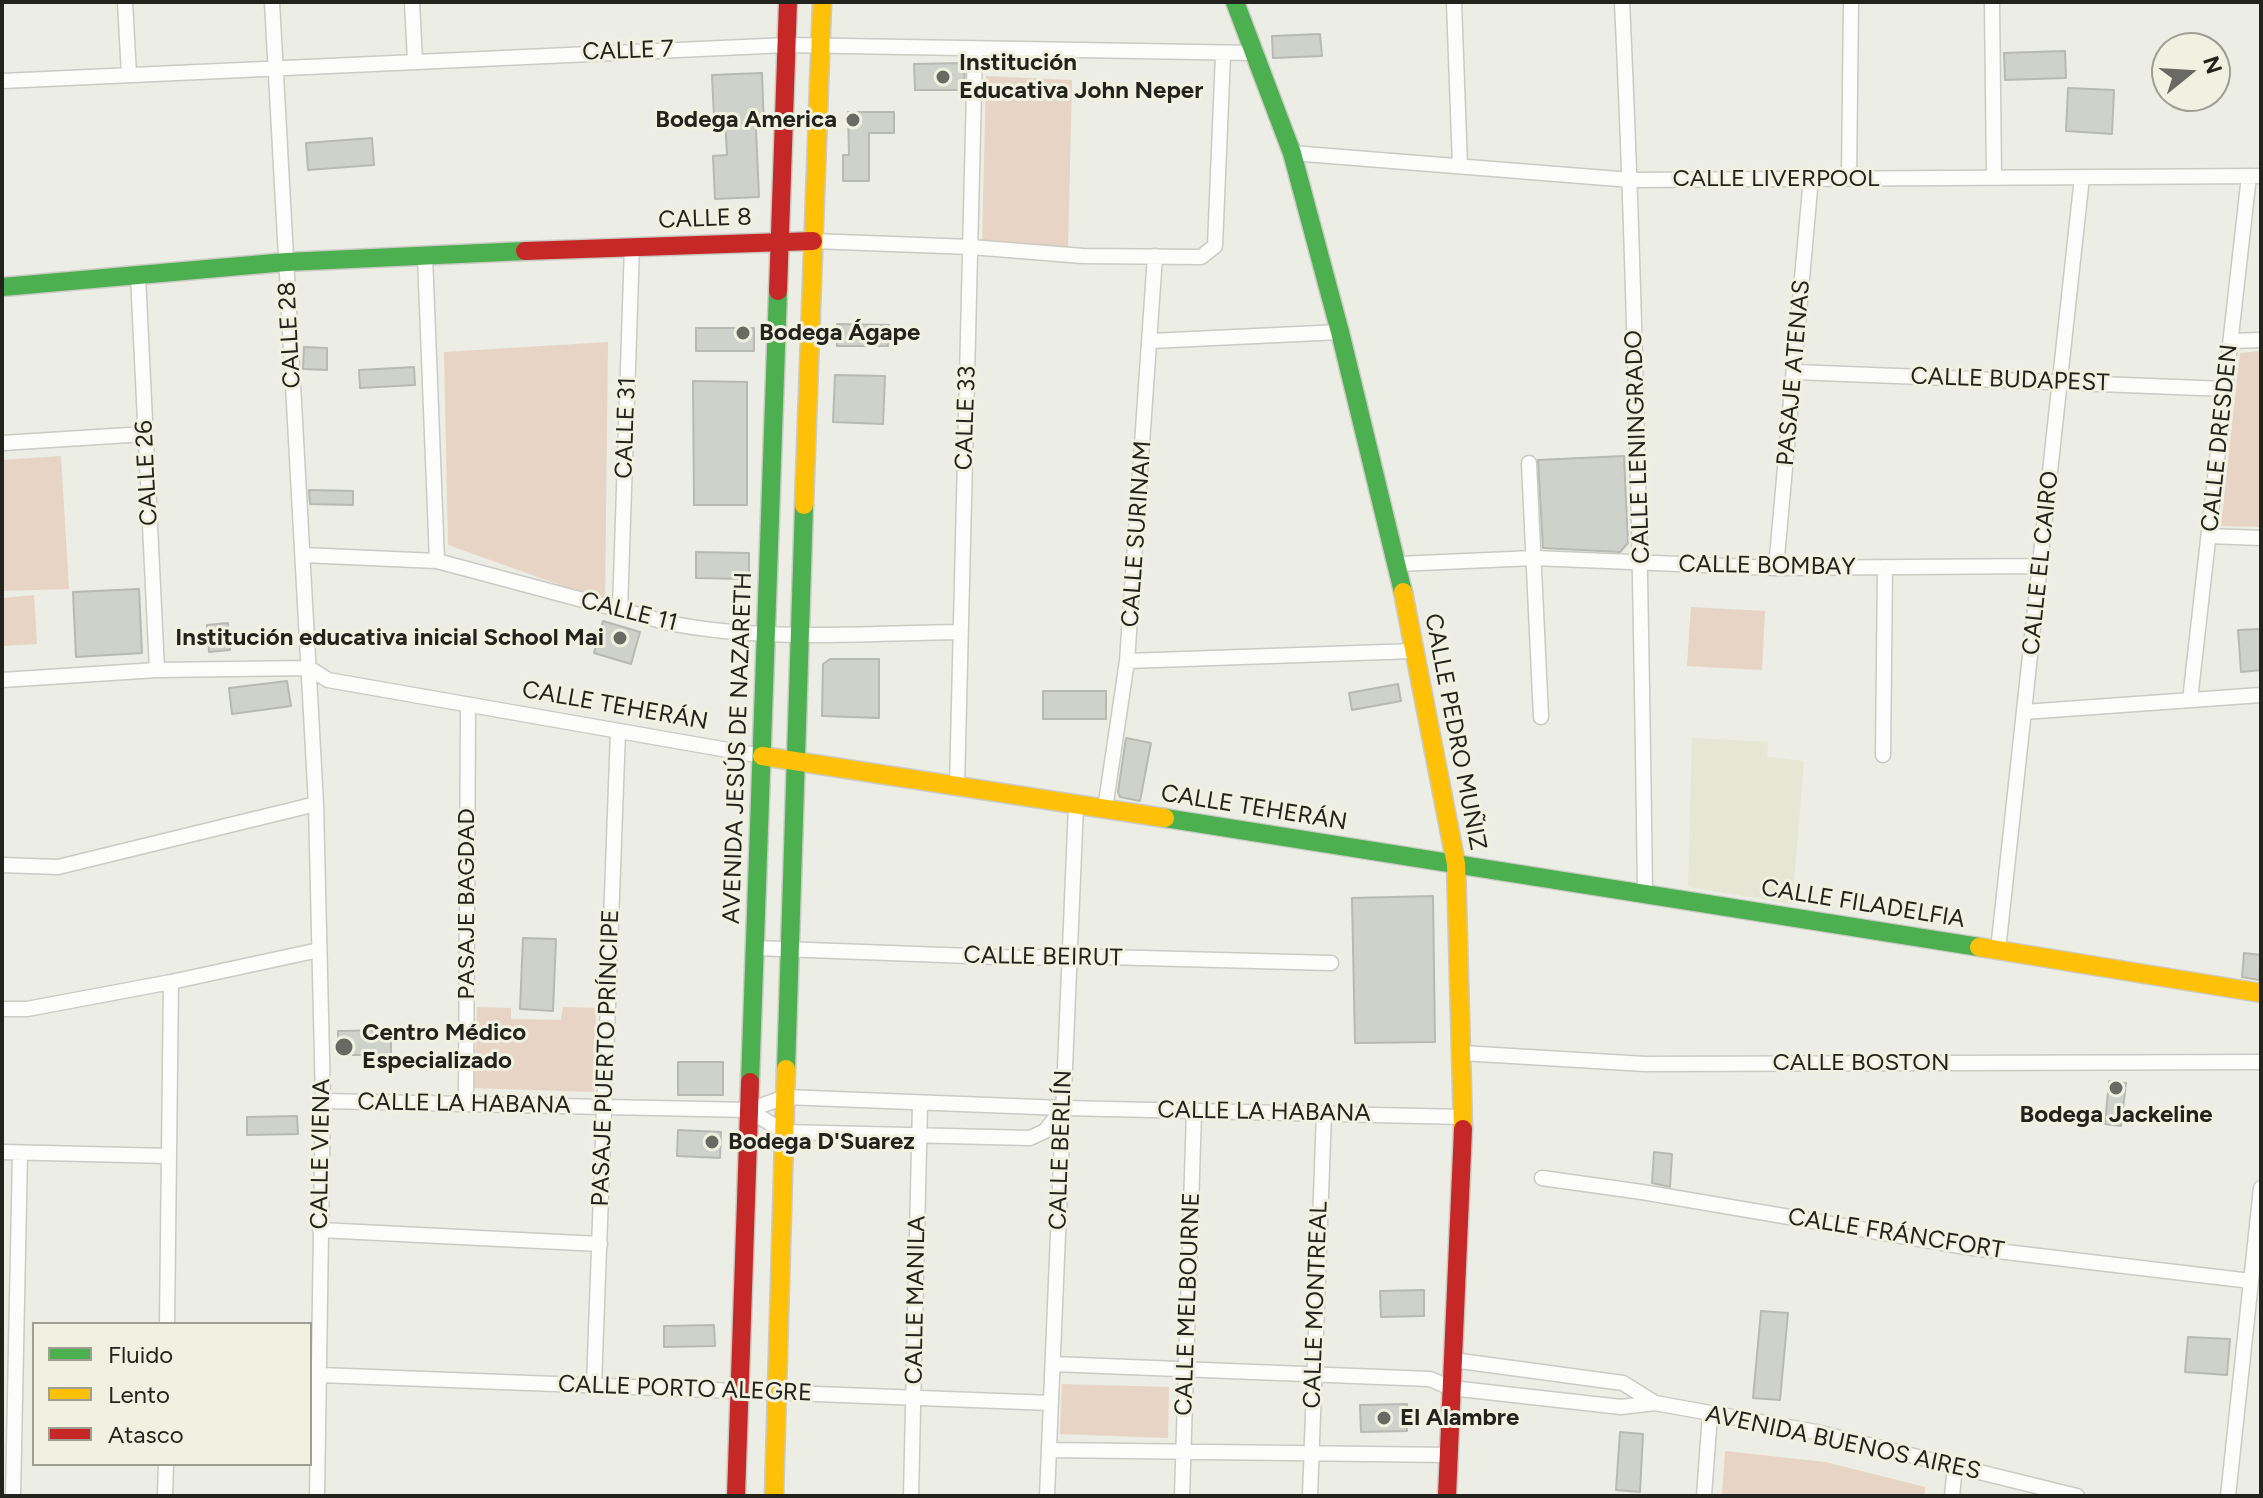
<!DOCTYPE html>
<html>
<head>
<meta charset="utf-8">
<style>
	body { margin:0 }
	#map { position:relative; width:2263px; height:1498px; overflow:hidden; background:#ecede4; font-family:Figtree,sans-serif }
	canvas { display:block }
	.frame { position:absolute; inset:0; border:4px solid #23231d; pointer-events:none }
	.legend { position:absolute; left:32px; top:1322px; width:280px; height:144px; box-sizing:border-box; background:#f0f1e0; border:2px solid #9e9f92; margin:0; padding:10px 14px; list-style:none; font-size:24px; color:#23231d }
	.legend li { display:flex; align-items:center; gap:16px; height:40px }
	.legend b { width:40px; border:2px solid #9e9f92 }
	.north { position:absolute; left:2151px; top:32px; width:80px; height:80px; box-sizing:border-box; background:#f0f1e0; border:2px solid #9e9f92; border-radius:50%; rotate:72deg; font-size:22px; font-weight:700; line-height:32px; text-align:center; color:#23231d }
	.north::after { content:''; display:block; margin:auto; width:28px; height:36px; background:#696a63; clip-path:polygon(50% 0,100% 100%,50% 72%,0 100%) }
</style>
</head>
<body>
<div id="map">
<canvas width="2263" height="1498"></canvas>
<div class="frame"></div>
<ul class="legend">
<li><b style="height:10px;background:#4caf50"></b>Fluido</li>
<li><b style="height:10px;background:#ffc107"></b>Lento</li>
<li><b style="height:10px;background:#c62828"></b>Atasco</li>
</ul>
<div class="north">N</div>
</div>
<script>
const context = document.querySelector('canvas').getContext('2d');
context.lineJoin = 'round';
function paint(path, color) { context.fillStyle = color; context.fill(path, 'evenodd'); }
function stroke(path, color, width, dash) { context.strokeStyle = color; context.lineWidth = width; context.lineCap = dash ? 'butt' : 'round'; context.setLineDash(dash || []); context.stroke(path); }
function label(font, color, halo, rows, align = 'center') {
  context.font = font + ' Figtree,sans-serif'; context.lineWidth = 6; context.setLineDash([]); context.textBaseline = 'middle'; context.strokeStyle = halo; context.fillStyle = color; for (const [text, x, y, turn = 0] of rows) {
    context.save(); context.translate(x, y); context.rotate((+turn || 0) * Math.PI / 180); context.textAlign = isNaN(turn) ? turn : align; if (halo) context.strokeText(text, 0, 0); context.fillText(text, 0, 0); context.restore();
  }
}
const built = new Path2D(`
	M 1692,738 L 1768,742 L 1767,757 L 1804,761 L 1792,904 L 1688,887 Z`);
const green = new Path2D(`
	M 986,76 L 1072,80 L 1068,250 L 982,249 Z
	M 608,342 L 605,601 L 448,545 L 444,352 Z
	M 2261,351 L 2261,527 L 2221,526 L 2240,353 Z
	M 61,456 L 69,589 L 2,591 L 2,460 Z
	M 34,595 L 37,644 L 2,646 L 2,598 Z
	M 1691,607 L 1765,611 L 1762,670 L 1687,666 Z
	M 477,1007 L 511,1008 L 511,1019 L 561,1020 L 563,1007 L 596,1008 L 594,1092 L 474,1088 Z
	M 1062,1384 L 1169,1387 L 1168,1438 L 1060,1434 Z
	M 1725,1451 L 1825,1462 L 1925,1487 L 1925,1496 L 1722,1496 Z`);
const building = new Path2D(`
	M 1320,34 L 1322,56 L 1273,58 L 1272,36 Z
	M 2065,51 L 2066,78 L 2005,80 L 2004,53 Z
	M 965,63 L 964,90 L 915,90 L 914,64 Z
	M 762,73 L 764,129 L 756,129 L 759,197 L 715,199 L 713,156 L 727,155 L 725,117 L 714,117 L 712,75 Z
	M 2068,88 L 2114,90 L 2112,134 L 2066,131 Z
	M 848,112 L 894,112 L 894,133 L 869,133 L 869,181 L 843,181 L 843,155 L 849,155 Z
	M 372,138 L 374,165 L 308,170 L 306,143 Z
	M 837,324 L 889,325 L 888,346 L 837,346 Z
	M 696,328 L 754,328 L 754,351 L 696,351 Z
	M 304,347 L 327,348 L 327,370 L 303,369 Z
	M 414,367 L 415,385 L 360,388 L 359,370 Z
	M 835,375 L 885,376 L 883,424 L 833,422 Z
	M 693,381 L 747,382 L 747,505 L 694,505 Z
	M 1624,456 L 1628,543 L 1620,552 L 1543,548 L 1538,460 Z
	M 309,490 L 353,491 L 353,505 L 310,504 Z
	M 696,552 L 749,553 L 749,579 L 696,578 Z
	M 139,589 L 142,653 L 76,657 L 73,592 Z
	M 603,621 L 640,632 L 631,664 L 594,653 Z
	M 228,623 L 230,650 L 209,652 L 207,625 Z
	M 2261,629 L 2261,670 L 2241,672 L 2238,630 Z
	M 830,659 L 879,659 L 879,718 L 822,716 L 823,664 Z
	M 287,681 L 291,706 L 232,714 L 229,688 Z
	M 1398,684 L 1401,701 L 1352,710 L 1349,693 Z
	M 1043,691 L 1106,691 L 1106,719 L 1043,719 Z
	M 1126,738 L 1151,743 L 1140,801 L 1120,797 L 1118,792 Z
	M 1433,896 L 1435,1042 L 1355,1043 L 1352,898 Z
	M 523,938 L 556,939 L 553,1011 L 520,1009 Z
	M 2244,953 L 2261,955 L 2259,980 L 2242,977 Z
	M 391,1030 L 391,1055 L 338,1055 L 338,1031 Z
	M 678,1062 L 723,1062 L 723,1095 L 678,1095 Z
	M 2109,1081 L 2126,1083 L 2121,1126 L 2105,1124 Z
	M 297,1116 L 298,1134 L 247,1135 L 247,1117 Z
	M 678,1130 L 721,1132 L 720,1158 L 677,1156 Z
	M 1654,1152 L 1672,1154 L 1670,1187 L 1652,1183 Z
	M 1424,1290 L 1424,1316 L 1381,1317 L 1380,1291 Z
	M 1761,1311 L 1788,1313 L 1780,1400 L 1753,1398 Z
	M 714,1325 L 715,1346 L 664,1347 L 664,1326 Z
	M 2188,1337 L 2230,1339 L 2227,1375 L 2185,1372 Z
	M 1407,1404 L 1407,1431 L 1361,1432 L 1360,1405 Z
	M 1620,1432 L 1643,1434 L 1640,1492 L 1616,1490 Z`);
const street = new Path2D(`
	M 125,2 L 129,75
	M 272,2 L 316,804 L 323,1101 L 317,1496
	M 412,2 L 415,61
	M 1454,2 L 1460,166
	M 1622,2 C 1636,299 1641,595 1645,892
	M 1992,2 L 1994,177
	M 2,81 L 787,45 L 1255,53
	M 1292,153 L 1631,180 L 2261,176
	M 1849,178 L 1851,2
	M 813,241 L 971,247 L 1083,256 L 1201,257 L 1215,246 L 1223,55
	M 425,256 L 437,561
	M 138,276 L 157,670
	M 1151,341 L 1340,332
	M 2231,341 L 2261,340
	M 1795,372 L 2226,389
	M 2,443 L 145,434
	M 1529,463 L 1541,717
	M 2209,536 L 2261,538
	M 303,555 L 437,561 L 669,623 C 764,642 864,633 960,632
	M 1398,564 L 1534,558 L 1776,568 L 2040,566
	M 1776,568 L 1811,178
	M 620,610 L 632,246
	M 1127,661 L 1414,651
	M 2,680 L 157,670 L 309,668 L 328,680 L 762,756
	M 2190,700 L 2249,176
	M 2024,712 L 2261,695
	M 1883,755 L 1885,567
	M 957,786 L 975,49
	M 1105,809 L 1127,661 L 1155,256
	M 2,865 L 58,867 L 316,804
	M 755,948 L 1024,958 L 1068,956 L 1331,963
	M 1998,950 L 2082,177
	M 2,1009 L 27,1009 L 171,982 L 319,950
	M 1462,1053 L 1645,1064 L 2261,1062
	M 323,1101 L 749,1110 L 785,1097 L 1063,1108 L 1464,1117
	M 466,1104 L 468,705
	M 749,1110 L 784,1132 L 1030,1138 L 1045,1131 L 1063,1108
	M 2,1152 L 169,1156
	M 1542,1178 L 1642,1192 L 1972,1248 L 2251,1281
	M 320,1230 L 600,1244
	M 167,1324 L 171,982
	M 1453,1360 L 1623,1383 L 1655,1403
	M 1053,1364 L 1430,1379 L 1451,1388 L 1621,1407 L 1655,1403 L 1816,1432 L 2077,1496
	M 320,1375 L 1051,1403
	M 594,1385 L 618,731
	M 1049,1450 L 1449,1455
	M 13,1496 L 20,1153
	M 165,1496 L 166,1464
	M 911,1496 L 920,1104
	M 1047,1496 L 1076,805
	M 1182,1496 L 1194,1111
	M 1310,1496 L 1324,1113
	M 1704,1496 L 1710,1414
	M 1952,1496 L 1955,1465
	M 2228,1496 L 2261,1188`);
const fast = new Path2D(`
	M 1235,2 L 1292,153 L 1340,332 L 1403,592
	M 2,287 L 286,262 L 525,251
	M 1165,818 L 1979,947
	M 786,1069 L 804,505
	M 750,1082 L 778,291`);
const slow = new Path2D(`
	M 804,505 L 822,2
	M 1403,592 L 1456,864 L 1463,1129
	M 762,756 L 1165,818
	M 1979,947 L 2261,993
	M 774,1496 L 786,1069`);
const jam = new Path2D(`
	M 525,251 L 813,241
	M 778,291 L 788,2
	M 736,1496 L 750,1082
	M 1447,1496 L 1463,1129`);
const markers = [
	[943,77,8,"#696a63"],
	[853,120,8,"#696a63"],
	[743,333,8,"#696a63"],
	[620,638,8,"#696a63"],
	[344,1047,10,"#696a63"],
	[2116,1088,8,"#696a63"],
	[712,1142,8,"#696a63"],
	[1384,1418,8,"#696a63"]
];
const streetNames = [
	["CALLE 7",628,51,-2],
	["CALLE LIVERPOOL",1776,179],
	["CALLE 8",705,219,-2],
	["CALLE 28",290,335,-93],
	["PASAJE ATENAS",1794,373,-85],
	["CALLE BUDAPEST",2010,380,2],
	["CALLE 33",966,418,-88],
	["CALLE 31",626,428,-88],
	["CALLE DRESDEN",2220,438,-84],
	["CALLE LENINGRADO",1638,447,-92],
	["CALLE 26",147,473,-93],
	["CALLE SURINAM",1137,534,-86],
	["CALLE EL CAIRO",2041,563,-84],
	["CALLE BOMBAY",1767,566,1],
	["CALLE 11",629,612,14],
	["CALLE TEHERÁN",615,706,10],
	["CALLE PEDRO MUÑIZ",1455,732,79],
	["AVENIDA JESÚS DE NAZARETH",738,748,-88],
	["CALLE TEHERÁN",1254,808,9],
	["PASAJE BAGDAD",467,904,-90],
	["CALLE FILADELFIA",1863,904,9],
	["CALLE BEIRUT",1043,957,1],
	["PASAJE PUERTO PRÍNCIPE",606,1058,-88],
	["CALLE BOSTON",1861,1063],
	["CALLE LA HABANA",464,1104,1],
	["CALLE LA HABANA",1264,1112,1],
	["CALLE BERLÍN",1061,1150,-88],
	["CALLE VIENA",321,1154,-89],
	["CALLE FRÁNCFORT",1896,1234,9],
	["CALLE MANILA",916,1300,-89],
	["CALLE MELBOURNE",1188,1304,-88],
	["CALLE MONTREAL",1316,1305,-88],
	["CALLE PORTO ALEGRE",685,1389,2],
	["AVENIDA BUENOS AIRES",1843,1443,12]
];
const poiNames = [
	["Institución",959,63],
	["Educativa John Neper",959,91],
	["Bodega America",837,120,"right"],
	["Bodega Ágape",759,333],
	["Institución educativa inicial School Mai",604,638,"right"],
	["Centro Médico",362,1033],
	["Especializado",362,1061],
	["Bodega Jackeline",2116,1115,"center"],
	["Bodega D'Suarez",728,1142],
	["El Alambre",1400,1418]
];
paint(built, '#e5e6d4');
paint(green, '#e7d4c4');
paint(building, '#cfd2cb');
stroke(building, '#b7b9b2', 2);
stroke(street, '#cacbc4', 17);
stroke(fast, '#cacbc4', 21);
stroke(slow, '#cacbc4', 21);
stroke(jam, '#cacbc4', 21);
stroke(street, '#fcfcfb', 14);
stroke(fast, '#4caf50', 18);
stroke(slow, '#ffc107', 18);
stroke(jam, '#c62828', 18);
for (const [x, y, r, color] of markers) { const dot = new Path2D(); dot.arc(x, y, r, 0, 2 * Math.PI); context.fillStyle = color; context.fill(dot); stroke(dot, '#f0f1e0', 3); }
label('24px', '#23231d', '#f0f1e0', streetNames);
label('bold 24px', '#23231d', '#f0f1e0', poiNames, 'left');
</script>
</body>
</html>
